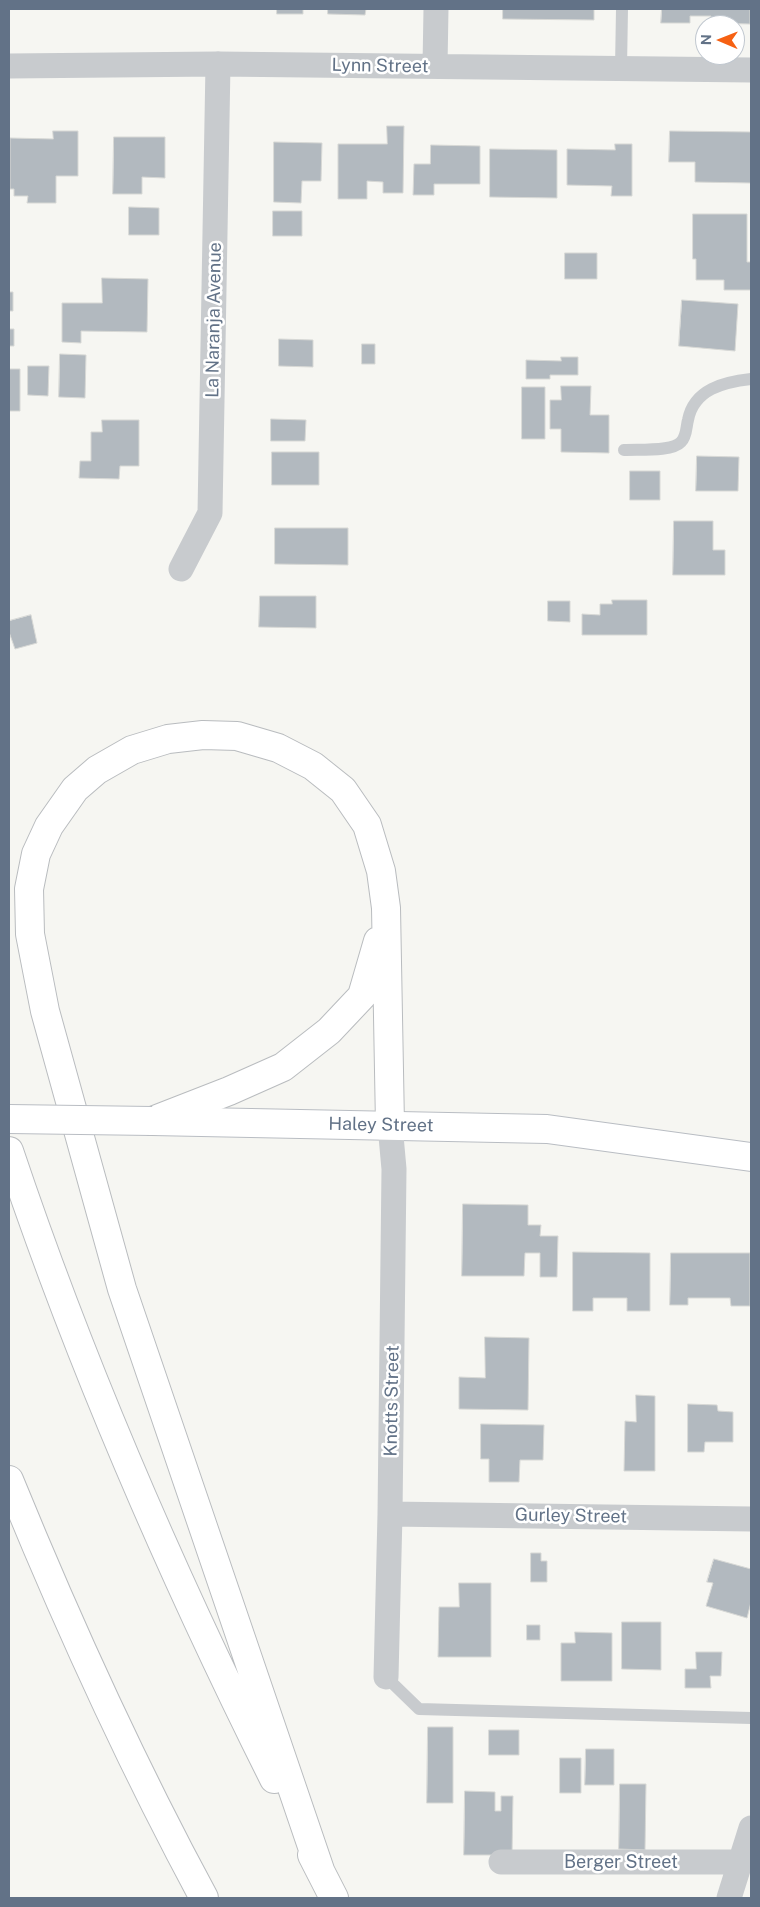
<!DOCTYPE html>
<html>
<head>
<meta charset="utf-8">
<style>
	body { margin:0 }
	#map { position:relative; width:760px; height:1907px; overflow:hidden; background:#f6f6f2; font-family:"Public Sans",sans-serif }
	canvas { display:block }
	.frame { position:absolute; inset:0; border:10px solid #627287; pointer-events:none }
	.north { position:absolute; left:695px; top:15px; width:50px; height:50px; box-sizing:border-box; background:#fff; border:1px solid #c0c7cf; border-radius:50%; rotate:271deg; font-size:14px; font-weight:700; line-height:20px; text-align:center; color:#627287 }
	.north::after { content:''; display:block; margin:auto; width:18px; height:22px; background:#f66113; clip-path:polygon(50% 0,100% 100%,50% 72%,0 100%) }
</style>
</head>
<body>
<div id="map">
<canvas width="760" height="1907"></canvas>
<div class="frame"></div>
<div class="north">N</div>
</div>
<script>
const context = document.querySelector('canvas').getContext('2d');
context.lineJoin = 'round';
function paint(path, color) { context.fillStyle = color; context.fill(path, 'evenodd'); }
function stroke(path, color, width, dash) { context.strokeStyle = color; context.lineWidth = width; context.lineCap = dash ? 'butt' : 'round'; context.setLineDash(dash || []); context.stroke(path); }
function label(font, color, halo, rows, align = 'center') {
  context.font = font + ' "Public Sans",sans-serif'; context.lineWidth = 5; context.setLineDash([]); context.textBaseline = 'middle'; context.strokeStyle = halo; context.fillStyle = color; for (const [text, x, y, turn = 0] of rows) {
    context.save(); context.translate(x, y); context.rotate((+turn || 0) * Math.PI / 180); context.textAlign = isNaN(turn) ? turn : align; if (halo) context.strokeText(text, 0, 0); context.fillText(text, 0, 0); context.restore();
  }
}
const building = new Path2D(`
	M 277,9 L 303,9 L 303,14 L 277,14 Z
	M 328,9 L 366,9 L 365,15 L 328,14 Z
	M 503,9 L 594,9 L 594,20 L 503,19 Z
	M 662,9 L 750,9 L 750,24 L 711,23 L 711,16 L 690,16 L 690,23 L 661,23 Z
	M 387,126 L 404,126 L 403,193 L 383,193 L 383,182 L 367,181 L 367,199 L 338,199 L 338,144 L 387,144 Z
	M 53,131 L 78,131 L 78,176 L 56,176 L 56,203 L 27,203 L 28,196 L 14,196 L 14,189 L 10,189 L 10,138 L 53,139 Z
	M 670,131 L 751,132 L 751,183 L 695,182 L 695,162 L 669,162 Z
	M 114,137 L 165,137 L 165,178 L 142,177 L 142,194 L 113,194 Z
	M 274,142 L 322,143 L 321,181 L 302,181 L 301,203 L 274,202 Z
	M 615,144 L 632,144 L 632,196 L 611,196 L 612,186 L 567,185 L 567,149 L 615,150 Z
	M 431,145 L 480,146 L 480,184 L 434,184 L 434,195 L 413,195 L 414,164 L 430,164 Z
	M 490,149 L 557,150 L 557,198 L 490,197 Z
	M 129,207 L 159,208 L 159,235 L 129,235 Z
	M 273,211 L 302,211 L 302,236 L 273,236 Z
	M 693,214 L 747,214 L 747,262 L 751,262 L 751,290 L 724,290 L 724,280 L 696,280 L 696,259 L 693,259 Z
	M 565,253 L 597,253 L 597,279 L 565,279 Z
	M 102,278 L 148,279 L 147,332 L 81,331 L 81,343 L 62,342 L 62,303 L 102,303 Z
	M 9,292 L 13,292 L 13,311 L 9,311 Z
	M 682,300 L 738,304 L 735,351 L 679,346 Z
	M 9,329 L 14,329 L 14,346 L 9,346 Z
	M 279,339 L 313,340 L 313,367 L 279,366 Z
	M 362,344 L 375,344 L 375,364 L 362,364 Z
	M 60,354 L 86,355 L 85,398 L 59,397 Z
	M 561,357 L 578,357 L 578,375 L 550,375 L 550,379 L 526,379 L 526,360 L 561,361 Z
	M 28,366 L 49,366 L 48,396 L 28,395 Z
	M 9,369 L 20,369 L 20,411 L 9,411 Z
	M 561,386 L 591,386 L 590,415 L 609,415 L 609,453 L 561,452 L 561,429 L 550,429 L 550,400 L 561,400 Z
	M 522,387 L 545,387 L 545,439 L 522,439 Z
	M 271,419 L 306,420 L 305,441 L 271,441 Z
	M 102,420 L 139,420 L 139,466 L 120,466 L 119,479 L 79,478 L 80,461 L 91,461 L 91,432 L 102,432 Z
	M 272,452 L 319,452 L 319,485 L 272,485 Z
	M 697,456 L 739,457 L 738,491 L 696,491 Z
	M 630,471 L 660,471 L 660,500 L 630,500 Z
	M 674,521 L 713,521 L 713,550 L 725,550 L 725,575 L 673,575 Z
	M 275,528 L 348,528 L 348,565 L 275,564 Z
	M 260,596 L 316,596 L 316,628 L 259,627 Z
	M 612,600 L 647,600 L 647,635 L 582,635 L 582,614 L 600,615 L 600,604 L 612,604 Z
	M 548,601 L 570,601 L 570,622 L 548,621 Z
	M 31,615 L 37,643 L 15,649 L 9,632 L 9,621 Z
	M 463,1204 L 528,1205 L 528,1225 L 541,1225 L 540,1236 L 558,1236 L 557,1277 L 540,1277 L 540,1253 L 525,1253 L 524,1276 L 462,1276 Z
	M 573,1252 L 650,1253 L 650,1311 L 627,1311 L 627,1298 L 593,1298 L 593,1311 L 573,1311 Z
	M 671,1253 L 750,1253 L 750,1306 L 731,1306 L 730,1298 L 688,1298 L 688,1305 L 670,1305 Z
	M 485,1337 L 529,1338 L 528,1410 L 459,1409 L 459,1377 L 485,1378 Z
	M 636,1395 L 655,1396 L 655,1471 L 624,1471 L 625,1421 L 636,1422 Z
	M 688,1404 L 717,1405 L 718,1411 L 733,1412 L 733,1442 L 705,1442 L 704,1452 L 688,1452 Z
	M 481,1424 L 544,1425 L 543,1460 L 520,1460 L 519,1482 L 489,1482 L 489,1459 L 481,1459 Z
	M 531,1553 L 541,1553 L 541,1561 L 547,1561 L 547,1582 L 531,1582 Z
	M 714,1559 L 751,1569 L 751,1602 L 747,1618 L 706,1606 L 713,1583 L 707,1582 Z
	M 459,1583 L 491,1583 L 491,1657 L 438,1657 L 439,1607 L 459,1607 Z
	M 622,1622 L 661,1622 L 661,1670 L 622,1669 Z
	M 527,1625 L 540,1625 L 540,1640 L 527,1640 Z
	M 575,1632 L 612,1633 L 612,1681 L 561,1681 L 561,1643 L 575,1643 Z
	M 696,1652 L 722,1652 L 721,1676 L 710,1676 L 711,1688 L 685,1688 L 685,1669 L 696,1669 Z
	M 428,1727 L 453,1727 L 453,1803 L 427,1803 Z
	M 489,1730 L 519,1730 L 519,1755 L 489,1755 Z
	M 586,1749 L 614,1749 L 614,1785 L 585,1785 Z
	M 560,1758 L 581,1758 L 581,1793 L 560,1793 Z
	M 620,1784 L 646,1784 L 645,1850 L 619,1849 Z
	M 465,1791 L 495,1792 L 495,1811 L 501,1811 L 501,1796 L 513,1796 L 512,1855 L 464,1855 Z`);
const service = new Path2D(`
	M 621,68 L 622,9
	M 624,450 C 638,449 672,452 681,442 C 687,436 686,427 688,420 C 694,389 724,382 751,379
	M 386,1677 L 419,1709 L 751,1718`);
const minor = new Path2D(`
	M 9,66 L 218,64 L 751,70
	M 435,66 L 436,9
	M 181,569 L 210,513 L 218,64
	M 390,1514 L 751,1519
	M 386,1677 L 390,1514 L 394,1169 L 390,1125
	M 501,1862 L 740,1862
	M 729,1898 L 751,1828`);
const secondary = new Path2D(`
	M 152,1121 L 547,1129 L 751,1157`);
const motorway = new Path2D(`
	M 152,1121 L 229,1091 L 283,1067 L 329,1031 L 362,996 L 378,941
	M 9,1151 C 81,1366 172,1575 274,1779
	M 9,1480 C 67,1622 131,1763 204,1898
	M 312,1855 L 334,1898
	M 320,1870 L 122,1289 L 45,1011 L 30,934 L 29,889 L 36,854 L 49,826 L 75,789 L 97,770 L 132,750 L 168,739 L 203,735 L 237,736 L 278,748 L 313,766 L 343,790 L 367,825 L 381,871 L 386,908 L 390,1125`);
const secondaryBridge = new Path2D(`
	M 9,1119 L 152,1121`);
const streetNames = [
	["Lynn Street",380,66,1],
	["La Naranja Avenue",214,320,-89],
	["Haley Street",381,1125,1],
	["Knotts Street",392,1401,-89],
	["Gurley Street",571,1516,1],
	["Berger Street",621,1862]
];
paint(building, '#b2b9bf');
stroke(building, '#d7d8d5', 1);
stroke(secondary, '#b9bdc3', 30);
stroke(motorway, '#b9bcbf', 30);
stroke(service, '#c8cbce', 12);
stroke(minor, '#c8cbce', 25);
stroke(secondary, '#fff', 28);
stroke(motorway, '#fff', 28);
stroke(secondaryBridge, '#b9bdc3', 30, []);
stroke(secondaryBridge, '#fff', 28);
label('18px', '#627287', '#fff', streetNames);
</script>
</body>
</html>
